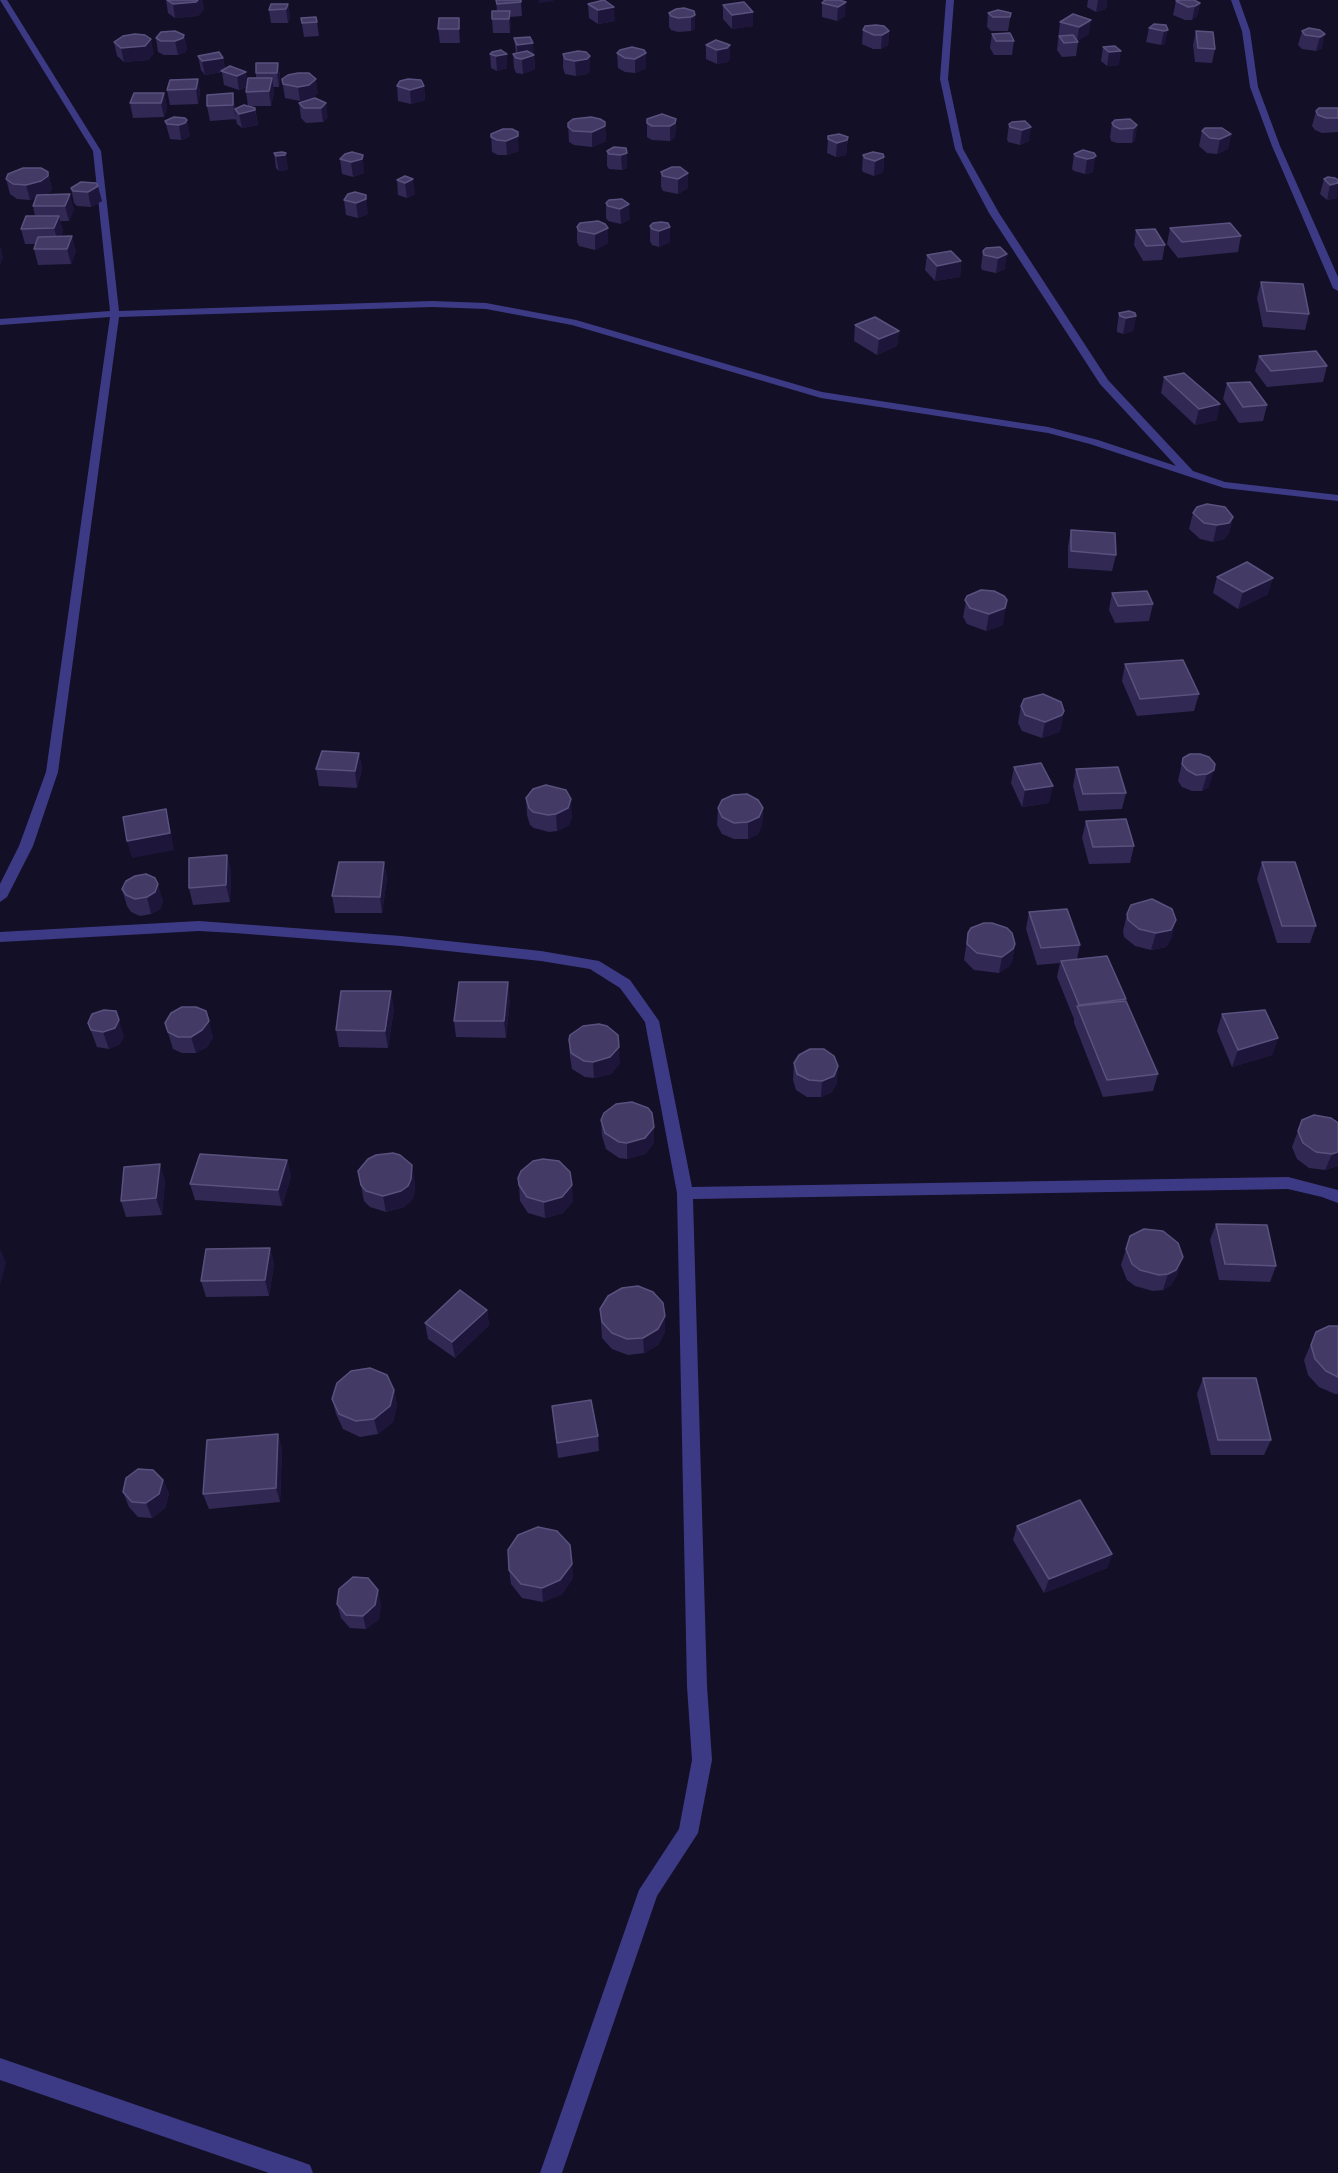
<!DOCTYPE html>
<html>
<head>
<meta charset="utf-8">
<style>
	body { margin:0 }
	canvas { display:block; background:#130f26 }
</style>
</head>
<body>
<canvas width="1338" height="2173"></canvas>
<script>
const context = document.querySelector('canvas').getContext('2d');
context.lineJoin = 'round';
function paint(path, color) { context.fillStyle = color; context.fill(path, 'evenodd'); }
function stroke(path, color, width, dash) { context.strokeStyle = color; context.lineWidth = width; context.lineCap = dash ? 'butt' : 'round'; context.setLineDash(dash || []); context.stroke(path); }
const minor = new Path2D(`
	M 0,0 L 7,0 L 101,151 L 119,311 L 432,301 L 486,303 L 576,320 L 822,392 L 1048,427 L 1098,440 L 1176,466 L 1100,384 L 989,213 L 955,149 L 940,79 L 946,0 L 954,0 L 948,79 L 963,149 L 999,213 L 1108,380 L 1193,471 L 1225,482 L 1338,495 L 1338,501 L 1224,488 L 1090,444 L 1048,433 L 821,398 L 572,325 L 486,309 L 432,307 L 119,317 L 58,772 L 33,846 L 7,897 L 0,902 L 0,884 L 19,846 L 46,772 L 110,317 L 0,325 L 0,319 L 110,311 L 93,151 Z
	M 1231,0 L 1239,0 L 1250,31 L 1258,87 L 1280,146 L 1338,277 L 1338,291 L 1333,288 L 1272,146 L 1250,87 L 1242,31 Z
	M 199,921 L 401,936 L 541,951 L 599,961 L 630,980 L 659,1021 L 692,1187 L 1288,1177 L 1338,1190 L 1338,1203 L 1322,1197 L 1288,1189 L 693,1199 L 707,1686 L 712,1760 L 698,1833 L 657,1896 L 562,2173 L 540,2173 L 639,1890 L 679,1829 L 692,1760 L 687,1686 L 677,1193 L 645,1022 L 620,988 L 590,969 L 541,961 L 401,946 L 235,933 L 199,931 L 0,942 L 0,932 Z
	M 0,2058 L 302,2162 L 310,2165 L 313,2173 L 269,2173 L 0,2080 Z`);
const wall = new Path2D(`
	M 166,0 L 202,0 L 204,9 L 198,16 L 175,18 L 168,13 Z
	M 496,0 L 521,2 L 522,16 L 510,17 L 510,33 L 493,33 L 492,19 L 497,11 Z
	M 839,0 L 845,16 L 837,21 L 822,17 L 822,3 Z
	M 1088,0 L 1107,0 L 1106,9 L 1096,12 L 1087,7 Z
	M 1176,1 L 1200,3 L 1197,16 L 1192,20 L 1185,20 L 1173,15 Z
	M 288,4 L 290,18 L 288,23 L 271,23 L 269,10 Z
	M 588,4 L 615,21 L 598,24 L 589,18 Z
	M 723,5 L 753,12 L 753,26 L 732,29 L 723,19 Z
	M 669,13 L 695,15 L 695,29 L 691,31 L 678,32 L 671,30 L 669,27 Z
	M 988,13 L 1011,13 L 1008,31 L 991,31 L 987,27 Z
	M 1073,14 L 1089,34 L 1077,41 L 1078,42 L 1076,56 L 1062,57 L 1057,50 L 1060,22 Z
	M 301,18 L 317,22 L 319,36 L 304,37 Z
	M 459,18 L 460,43 L 440,43 L 438,29 Z
	M 1166,25 L 1165,44 L 1161,45 L 1146,42 L 1149,28 Z
	M 863,30 L 889,31 L 888,45 L 881,49 L 873,49 L 862,44 Z
	M 1320,30 L 1322,48 L 1316,51 L 1302,49 L 1298,45 L 1302,31 Z
	M 1196,31 L 1215,49 L 1212,63 L 1195,62 L 1193,45 Z
	M 992,34 L 1014,41 L 1012,55 L 994,55 L 990,48 Z
	M 184,35 L 187,49 L 185,52 L 178,55 L 164,55 L 158,52 L 156,38 Z
	M 514,38 L 534,55 L 535,69 L 523,74 L 516,73 L 514,68 L 513,54 L 516,54 Z
	M 114,42 L 154,53 L 148,60 L 124,62 L 117,56 Z
	M 706,45 L 730,45 L 730,59 L 727,62 L 717,64 L 706,59 Z
	M 1115,46 L 1119,65 L 1107,66 L 1101,61 L 1103,47 Z
	M 617,53 L 646,53 L 646,68 L 635,73 L 625,72 L 618,68 Z
	M 490,54 L 507,54 L 507,68 L 497,71 L 491,68 Z
	M 563,54 L 590,70 L 587,74 L 576,76 L 565,74 L 563,68 Z
	M 198,56 L 223,58 L 225,69 L 248,82 L 256,78 L 256,73 L 278,63 L 280,77 L 279,87 L 273,87 L 274,92 L 271,106 L 249,106 L 255,108 L 258,125 L 242,128 L 237,124 L 235,114 L 236,119 L 210,121 L 207,106 L 233,93 L 235,109 L 248,106 L 246,92 L 247,87 L 239,90 L 224,85 L 222,72 L 205,75 L 201,70 Z
	M 198,79 L 200,93 L 198,104 L 170,105 L 167,90 Z
	M 282,79 L 318,93 L 311,99 L 300,101 L 285,98 Z
	M 397,86 L 424,86 L 425,100 L 411,104 L 398,101 Z
	M 164,93 L 167,107 L 164,117 L 133,118 L 130,103 Z
	M 315,98 L 328,117 L 323,122 L 306,123 L 301,118 L 299,103 Z
	M 1338,108 L 1338,132 L 1322,133 L 1315,130 L 1312,126 L 1316,111 Z
	M 174,117 L 190,135 L 187,138 L 181,140 L 170,139 L 165,121 Z
	M 647,119 L 676,119 L 675,137 L 670,141 L 652,140 L 647,137 Z
	M 1025,121 L 1029,141 L 1020,145 L 1008,142 L 1007,139 L 1009,124 Z
	M 568,123 L 605,126 L 606,141 L 592,147 L 574,145 L 569,142 Z
	M 1112,123 L 1137,125 L 1135,140 L 1132,143 L 1117,143 L 1111,141 L 1110,137 Z
	M 503,129 L 519,151 L 507,155 L 498,155 L 492,152 L 491,134 Z
	M 1202,131 L 1231,134 L 1228,149 L 1217,154 L 1207,153 L 1199,146 Z
	M 848,137 L 846,155 L 836,157 L 827,153 L 828,139 Z
	M 626,148 L 627,168 L 622,170 L 609,169 L 607,166 L 607,151 Z
	M 1083,150 L 1093,171 L 1091,173 L 1085,174 L 1074,171 L 1072,169 L 1074,154 Z
	M 274,153 L 288,168 L 287,170 L 279,171 L 276,168 Z
	M 345,154 L 364,170 L 364,173 L 353,177 L 342,174 L 340,159 Z
	M 863,155 L 884,157 L 883,172 L 874,176 L 863,172 L 862,170 Z
	M 48,172 L 52,190 L 47,194 L 74,209 L 69,221 L 60,221 L 63,231 L 61,236 L 76,251 L 71,264 L 38,265 L 34,249 L 36,244 L 25,244 L 21,229 L 35,216 L 33,206 L 36,198 L 30,200 L 17,199 L 10,194 L 6,179 Z
	M 661,172 L 688,173 L 688,188 L 678,194 L 663,191 L 661,187 Z
	M 405,176 L 415,194 L 407,198 L 398,195 L 397,180 Z
	M 1328,177 L 1337,198 L 1327,200 L 1320,194 L 1324,179 Z
	M 81,182 L 102,201 L 91,207 L 77,206 L 74,203 L 71,188 Z
	M 348,194 L 368,214 L 358,218 L 346,215 L 344,200 Z
	M 622,199 L 630,219 L 621,224 L 608,221 L 606,218 L 606,203 Z
	M 580,223 L 608,243 L 595,250 L 579,246 L 577,242 L 577,227 Z
	M 650,226 L 670,227 L 670,242 L 659,247 L 652,245 L 650,241 Z
	M 1170,228 L 1241,236 L 1238,252 L 1178,258 L 1167,244 Z
	M 1136,230 L 1165,245 L 1162,260 L 1143,261 L 1134,245 Z
	M 1000,247 L 1005,269 L 996,273 L 982,270 L 981,267 L 983,251 Z
	M 927,255 L 961,261 L 960,277 L 935,281 L 925,270 Z
	M 1261,282 L 1309,314 L 1305,330 L 1263,327 L 1257,298 Z
	M 1119,313 L 1136,316 L 1133,331 L 1123,334 L 1117,332 L 1117,328 Z
	M 855,325 L 899,331 L 897,346 L 877,355 L 854,341 Z
	M 1259,356 L 1327,366 L 1323,382 L 1267,387 L 1255,371 Z
	M 1164,377 L 1217,420 L 1195,425 L 1161,393 Z
	M 1227,383 L 1267,405 L 1263,421 L 1239,423 L 1223,399 Z
	M 1193,513 L 1233,517 L 1229,533 L 1224,539 L 1213,542 L 1200,539 L 1189,529 Z
	M 1071,530 L 1116,555 L 1112,571 L 1068,568 L 1068,546 Z
	M 1217,577 L 1268,594 L 1238,609 L 1213,593 Z
	M 1112,593 L 1153,604 L 1149,621 L 1115,623 L 1109,610 Z
	M 967,596 L 1003,625 L 986,631 L 967,624 L 963,617 Z
	M 1125,664 L 1199,694 L 1194,711 L 1137,716 L 1122,681 Z
	M 1021,706 L 1061,728 L 1059,732 L 1042,738 L 1022,731 L 1018,723 Z
	M 359,753 L 362,769 L 357,788 L 319,786 L 316,769 Z
	M 1209,757 L 1209,787 L 1202,791 L 1192,791 L 1182,787 L 1178,781 L 1183,758 Z
	M 1014,767 L 1049,803 L 1022,807 L 1011,783 Z
	M 1076,769 L 1126,793 L 1122,809 L 1079,811 L 1073,786 Z
	M 526,798 L 572,816 L 569,825 L 557,831 L 549,832 L 534,828 L 530,825 L 527,815 Z
	M 718,808 L 763,808 L 762,825 L 758,834 L 748,839 L 734,839 L 722,834 L 717,825 Z
	M 1086,821 L 1134,846 L 1130,863 L 1089,864 L 1082,838 Z
	M 227,855 L 231,872 L 230,902 L 193,905 L 189,888 Z
	M 384,862 L 387,878 L 382,913 L 335,913 L 332,896 Z
	M 1262,862 L 1316,926 L 1310,943 L 1277,943 L 1257,879 Z
	M 122,889 L 163,901 L 160,909 L 151,914 L 140,916 L 131,912 L 127,906 Z
	M 1029,912 L 1080,945 L 1077,959 L 1126,999 L 1125,1001 L 1158,1074 L 1153,1091 L 1103,1097 L 1074,1023 L 1074,1019 L 1057,977 L 1060,963 L 1037,965 L 1026,929 Z
	M 1127,914 L 1172,937 L 1166,947 L 1151,950 L 1135,946 L 1124,937 L 1123,931 Z
	M 968,933 L 1015,944 L 1012,961 L 1009,966 L 999,973 L 974,970 L 964,960 Z
	M 510,999 L 506,1038 L 456,1037 L 454,1021 Z
	M 394,1008 L 388,1048 L 339,1047 L 336,1030 Z
	M 1222,1014 L 1278,1038 L 1272,1055 L 1232,1067 L 1217,1031 Z
	M 88,1023 L 124,1036 L 120,1044 L 109,1049 L 97,1047 Z
	M 165,1023 L 213,1037 L 207,1047 L 196,1053 L 182,1053 L 173,1049 Z
	M 569,1040 L 620,1063 L 611,1074 L 594,1078 L 585,1077 L 572,1069 L 570,1057 Z
	M 794,1063 L 837,1083 L 832,1092 L 821,1097 L 807,1097 L 796,1090 L 793,1080 Z
	M 601,1120 L 654,1127 L 654,1143 L 645,1154 L 627,1159 L 619,1158 L 606,1149 L 602,1136 Z
	M 1302,1120 L 1338,1123 L 1338,1166 L 1325,1170 L 1309,1168 L 1297,1159 L 1292,1147 Z
	M 287,1160 L 291,1176 L 282,1206 L 195,1200 L 190,1184 Z
	M 358,1171 L 415,1181 L 414,1196 L 410,1202 L 404,1207 L 386,1212 L 370,1207 L 364,1201 Z
	M 165,1180 L 162,1215 L 126,1217 L 121,1201 Z
	M 519,1185 L 573,1201 L 563,1213 L 545,1218 L 528,1213 L 520,1201 Z
	M 1216,1224 L 1276,1266 L 1270,1282 L 1219,1280 L 1210,1240 Z
	M 1130,1236 L 1178,1273 L 1171,1285 L 1163,1290 L 1153,1291 L 1135,1286 L 1127,1280 L 1121,1265 Z
	M 270,1248 L 274,1264 L 269,1296 L 206,1297 L 201,1281 Z
	M 600,1309 L 665,1316 L 665,1332 L 658,1345 L 644,1353 L 628,1355 L 612,1349 L 602,1338 Z
	M 487,1310 L 489,1325 L 455,1358 L 428,1339 L 425,1323 Z
	M 1338,1326 L 1338,1394 L 1335,1394 L 1319,1387 L 1308,1375 L 1304,1360 L 1316,1332 Z
	M 1203,1378 L 1271,1440 L 1264,1455 L 1211,1455 L 1197,1394 Z
	M 394,1390 L 397,1405 L 393,1422 L 378,1434 L 360,1437 L 343,1429 L 336,1414 L 332,1399 Z
	M 552,1406 L 598,1436 L 599,1451 L 558,1458 Z
	M 278,1434 L 282,1449 L 280,1502 L 209,1509 L 203,1494 Z
	M 163,1480 L 169,1494 L 165,1508 L 152,1518 L 138,1517 L 129,1507 L 123,1492 Z
	M 1017,1526 L 1112,1554 L 1107,1568 L 1044,1593 L 1013,1540 Z
	M 570,1545 L 573,1578 L 562,1594 L 543,1602 L 522,1598 L 511,1584 L 509,1570 Z
	M 337,1604 L 381,1604 L 379,1619 L 366,1629 L 350,1628 L 341,1618 Z`);
const shadedWall = new Path2D(`
	M 198,0 L 202,0 L 204,9 L 198,16 L 175,18 L 173,4 Z
	M 539,0 L 553,0 L 554,1 L 539,3 Z
	M 1098,0 L 1107,0 L 1106,9 L 1096,12 Z
	M 846,2 L 845,16 L 837,21 L 838,7 Z
	M 1200,3 L 1197,16 L 1192,20 L 1195,6 Z
	M 288,4 L 290,18 L 288,23 L 286,9 Z
	M 614,7 L 615,21 L 598,24 L 598,10 Z
	M 510,11 L 511,25 L 510,33 L 509,19 Z
	M 753,12 L 753,26 L 732,29 L 732,15 Z
	M 695,15 L 695,29 L 691,31 L 691,17 Z
	M 459,18 L 460,32 L 460,43 L 459,29 Z
	M 1091,20 L 1089,34 L 1077,41 L 1079,27 Z
	M 1168,30 L 1165,44 L 1161,45 L 1164,31 Z
	M 889,31 L 888,45 L 881,49 L 882,35 Z
	M 1325,34 L 1322,48 L 1316,51 L 1320,37 Z
	M 184,35 L 187,49 L 185,52 L 178,55 L 175,41 Z
	M 151,39 L 154,53 L 148,60 L 124,62 L 121,48 Z
	M 533,43 L 535,69 L 523,74 L 522,59 L 518,59 L 517,45 Z
	M 730,45 L 730,59 L 727,62 L 717,64 L 717,50 Z
	M 1121,51 L 1119,65 L 1107,66 L 1109,52 Z
	M 646,53 L 646,68 L 635,73 L 635,59 Z
	M 507,54 L 507,68 L 497,71 L 496,56 Z
	M 590,56 L 590,70 L 587,74 L 576,76 L 575,61 Z
	M 223,58 L 225,72 L 221,71 L 222,72 L 205,75 L 202,61 Z
	M 278,63 L 280,77 L 279,87 L 277,73 Z
	M 246,72 L 248,86 L 239,90 L 237,76 Z
	M 272,78 L 274,92 L 271,106 L 269,91 Z
	M 198,79 L 200,93 L 198,104 L 196,89 Z
	M 316,79 L 318,93 L 311,99 L 300,101 L 298,87 Z
	M 424,86 L 425,100 L 411,104 L 410,90 Z
	M 164,93 L 167,107 L 164,117 L 161,103 Z
	M 233,93 L 235,110 L 236,119 L 233,105 Z
	M 326,103 L 328,117 L 323,122 L 321,108 Z
	M 255,110 L 258,125 L 242,128 L 239,114 Z
	M 676,119 L 675,137 L 670,141 L 670,126 Z
	M 187,120 L 190,135 L 187,138 L 181,140 L 179,125 Z
	M 1137,125 L 1135,140 L 1132,143 L 1134,128 Z
	M 605,126 L 606,141 L 592,147 L 592,132 Z
	M 1031,127 L 1029,141 L 1020,145 L 1022,130 Z
	M 1231,134 L 1228,149 L 1217,154 L 1220,139 Z
	M 518,136 L 519,151 L 507,155 L 506,141 Z
	M 848,137 L 846,155 L 836,157 L 837,143 Z
	M 286,153 L 288,168 L 287,170 L 279,171 L 276,156 Z
	M 627,153 L 627,168 L 622,170 L 621,155 Z
	M 363,155 L 364,173 L 353,177 L 351,162 Z
	M 1096,156 L 1093,171 L 1091,173 L 1085,174 L 1087,159 Z
	M 884,157 L 883,172 L 874,176 L 875,161 Z
	M 48,172 L 52,190 L 44,196 L 30,200 L 26,185 Z
	M 688,173 L 688,188 L 678,194 L 678,179 Z
	M 413,179 L 415,194 L 407,198 L 405,183 Z
	M 1338,183 L 1337,198 L 1327,200 L 1330,185 Z
	M 98,186 L 102,201 L 91,207 L 88,192 Z
	M 70,194 L 74,209 L 69,221 L 65,206 Z
	M 366,195 L 368,214 L 358,218 L 356,203 Z
	M 629,204 L 630,219 L 621,224 L 620,209 Z
	M 59,216 L 63,231 L 58,243 L 54,228 Z
	M 670,227 L 670,242 L 659,247 L 659,231 Z
	M 608,228 L 608,243 L 595,250 L 595,234 Z
	M 72,236 L 76,251 L 71,264 L 67,249 Z
	M 0,246 L 3,257 L 0,265 Z
	M 1007,254 L 1005,269 L 996,273 L 998,258 Z
	M 961,261 L 960,277 L 935,281 L 937,266 Z
	M 1136,316 L 1133,331 L 1123,334 L 1126,318 Z
	M 899,331 L 897,346 L 877,355 L 879,339 Z
	M 1220,404 L 1217,420 L 1195,425 L 1199,409 Z
	M 1233,517 L 1229,533 L 1224,539 L 1213,542 L 1217,525 Z
	M 1273,578 L 1268,594 L 1238,609 L 1243,592 Z
	M 1007,600 L 1003,625 L 986,631 L 989,614 Z
	M 1064,711 L 1061,728 L 1059,732 L 1042,738 L 1045,722 Z
	M 359,753 L 362,769 L 357,788 L 355,771 Z
	M 1214,770 L 1209,787 L 1202,791 L 1207,774 Z
	M 1053,786 L 1049,803 L 1022,807 L 1025,790 Z
	M 571,799 L 572,816 L 569,825 L 557,831 L 556,814 Z
	M 763,808 L 762,825 L 758,834 L 748,839 L 748,822 Z
	M 166,809 L 170,826 L 174,850 L 132,858 L 127,841 Z
	M 227,855 L 231,872 L 230,902 L 226,885 Z
	M 384,862 L 387,878 L 382,913 L 380,897 Z
	M 158,884 L 163,901 L 160,909 L 151,914 L 147,897 Z
	M 1176,920 L 1172,937 L 1166,947 L 1151,950 L 1156,933 Z
	M 1015,944 L 1012,961 L 1009,966 L 999,973 L 1002,957 Z
	M 508,982 L 510,999 L 506,1038 L 504,1021 Z
	M 391,991 L 394,1008 L 388,1048 L 385,1031 Z
	M 119,1020 L 124,1036 L 120,1044 L 109,1049 L 103,1032 Z
	M 209,1021 L 213,1037 L 207,1047 L 196,1053 L 191,1037 Z
	M 1278,1038 L 1272,1055 L 1232,1067 L 1238,1050 Z
	M 619,1047 L 620,1063 L 611,1074 L 594,1078 L 593,1062 Z
	M 838,1066 L 837,1083 L 832,1092 L 821,1097 L 822,1081 Z
	M 654,1127 L 654,1143 L 645,1154 L 627,1159 L 627,1143 Z
	M 1338,1152 L 1338,1166 L 1325,1170 L 1332,1154 Z
	M 287,1160 L 291,1176 L 282,1206 L 278,1190 Z
	M 160,1164 L 165,1180 L 162,1215 L 156,1198 Z
	M 412,1165 L 415,1181 L 414,1196 L 410,1202 L 404,1207 L 386,1212 L 383,1196 Z
	M 572,1185 L 573,1201 L 563,1213 L 545,1218 L 544,1202 Z
	M 270,1248 L 274,1264 L 269,1296 L 265,1280 Z
	M 0,1249 L 6,1263 L 0,1285 Z
	M 1183,1257 L 1178,1273 L 1171,1285 L 1163,1290 L 1168,1274 Z
	M 487,1310 L 489,1325 L 455,1358 L 452,1342 Z
	M 665,1316 L 665,1332 L 658,1345 L 644,1353 L 643,1338 Z
	M 394,1390 L 397,1405 L 393,1422 L 378,1434 L 374,1419 Z
	M 278,1434 L 282,1449 L 280,1502 L 276,1488 Z
	M 163,1480 L 169,1494 L 165,1508 L 152,1518 L 146,1503 Z
	M 1112,1554 L 1107,1568 L 1044,1593 L 1049,1579 Z
	M 572,1564 L 573,1578 L 562,1594 L 543,1602 L 542,1588 Z
	M 378,1590 L 381,1604 L 379,1619 L 366,1629 L 363,1616 Z`);
const building = new Path2D(`
	M 167,0 L 198,0 L 196,2 L 173,4 Z
	M 496,0 L 521,0 L 521,2 L 497,4 Z
	M 604,0 L 614,7 L 598,10 L 588,4 Z
	M 825,0 L 839,0 L 846,2 L 838,7 L 822,3 Z
	M 1180,0 L 1194,0 L 1200,3 L 1195,6 L 1188,7 L 1176,1 Z
	M 744,2 L 753,12 L 732,15 L 723,5 Z
	M 271,4 L 288,4 L 286,9 L 269,10 Z
	M 684,8 L 694,11 L 695,15 L 691,17 L 678,18 L 671,16 L 669,13 L 676,9 Z
	M 998,10 L 1011,13 L 1010,17 L 993,17 L 988,13 Z
	M 492,11 L 510,11 L 509,19 L 492,19 Z
	M 1073,14 L 1091,20 L 1079,27 L 1060,22 Z
	M 316,17 L 317,22 L 302,23 L 301,18 Z
	M 439,18 L 459,18 L 459,29 L 438,29 Z
	M 1154,24 L 1166,25 L 1168,30 L 1164,31 L 1149,28 Z
	M 876,25 L 884,26 L 889,31 L 882,35 L 874,35 L 863,30 L 865,26 Z
	M 1309,28 L 1320,30 L 1325,34 L 1320,37 L 1305,35 L 1302,31 Z
	M 175,31 L 184,35 L 183,38 L 175,41 L 161,41 L 156,38 L 161,32 Z
	M 1196,31 L 1213,32 L 1215,49 L 1198,48 Z
	M 1010,33 L 1014,41 L 996,41 L 992,34 Z
	M 135,34 L 145,35 L 151,39 L 145,46 L 121,48 L 114,42 L 123,36 Z
	M 1073,35 L 1078,42 L 1064,43 L 1059,36 Z
	M 530,37 L 533,43 L 517,45 L 514,38 Z
	M 716,40 L 730,45 L 727,48 L 717,50 L 706,45 Z
	M 1115,46 L 1121,51 L 1109,52 L 1103,47 Z
	M 632,47 L 644,50 L 646,53 L 635,59 L 625,58 L 617,53 L 620,50 Z
	M 501,50 L 507,54 L 496,56 L 490,54 L 492,52 Z
	M 527,51 L 534,55 L 522,59 L 516,58 L 513,54 Z
	M 578,51 L 586,52 L 590,56 L 587,59 L 575,61 L 565,59 L 563,54 Z
	M 219,52 L 223,58 L 202,61 L 198,56 Z
	M 256,63 L 278,63 L 277,73 L 256,73 Z
	M 230,66 L 246,72 L 237,76 L 221,71 Z
	M 298,73 L 309,73 L 316,79 L 309,85 L 298,87 L 283,84 L 282,79 L 288,75 Z
	M 248,78 L 272,78 L 269,91 L 246,92 Z
	M 198,79 L 196,89 L 167,90 L 170,80 Z
	M 408,79 L 421,80 L 424,86 L 410,90 L 397,86 L 400,81 Z
	M 134,93 L 164,93 L 161,103 L 130,103 Z
	M 233,93 L 233,105 L 207,106 L 207,95 Z
	M 315,98 L 326,103 L 321,108 L 304,108 L 299,103 Z
	M 244,105 L 255,108 L 255,110 L 239,114 L 235,109 Z
	M 1319,108 L 1338,108 L 1338,118 L 1326,118 L 1318,115 L 1316,111 Z
	M 662,114 L 676,119 L 675,123 L 670,126 L 652,126 L 647,123 L 647,119 Z
	M 174,117 L 185,118 L 187,120 L 185,123 L 179,125 L 167,124 L 165,121 Z
	M 591,117 L 600,119 L 605,122 L 605,126 L 592,132 L 573,131 L 568,127 L 568,123 L 573,119 Z
	M 1130,119 L 1137,125 L 1134,128 L 1120,129 L 1114,126 L 1112,123 L 1115,120 Z
	M 1025,121 L 1031,127 L 1022,130 L 1010,127 L 1009,124 L 1012,122 Z
	M 1205,128 L 1222,128 L 1231,134 L 1220,139 L 1210,138 L 1202,131 Z
	M 503,129 L 512,129 L 518,132 L 518,136 L 506,141 L 497,140 L 491,137 L 491,134 Z
	M 839,134 L 848,137 L 847,140 L 837,143 L 828,139 L 828,136 Z
	M 614,147 L 626,148 L 627,153 L 621,155 L 609,154 L 607,151 Z
	M 1083,150 L 1094,153 L 1096,156 L 1093,158 L 1087,159 L 1076,156 L 1074,154 Z
	M 282,152 L 286,153 L 285,155 L 276,156 L 274,153 Z
	M 352,152 L 363,155 L 362,159 L 351,162 L 340,159 L 345,154 Z
	M 873,152 L 883,154 L 884,157 L 875,161 L 865,158 L 863,155 Z
	M 672,167 L 680,167 L 688,173 L 678,179 L 663,176 L 661,172 Z
	M 23,168 L 41,168 L 48,172 L 48,176 L 41,181 L 26,185 L 13,184 L 6,179 L 8,174 Z
	M 405,176 L 413,179 L 405,183 L 397,180 Z
	M 1328,177 L 1335,178 L 1338,180 L 1338,183 L 1330,185 L 1324,179 Z
	M 81,182 L 96,183 L 98,186 L 88,192 L 73,191 L 71,188 Z
	M 355,192 L 366,195 L 366,199 L 356,203 L 344,200 L 348,194 Z
	M 70,194 L 65,206 L 33,206 L 37,195 Z
	M 622,199 L 629,204 L 620,209 L 608,206 L 606,203 L 609,200 Z
	M 26,216 L 59,216 L 54,228 L 21,229 Z
	M 598,221 L 605,224 L 608,228 L 595,234 L 579,231 L 577,227 L 580,223 Z
	M 661,222 L 668,223 L 670,227 L 659,231 L 652,229 L 650,226 L 653,223 Z
	M 1230,223 L 1241,236 L 1182,242 L 1170,228 Z
	M 1155,229 L 1165,245 L 1146,246 L 1136,230 Z
	M 72,236 L 67,249 L 34,249 L 38,237 Z
	M 1000,247 L 1007,254 L 998,258 L 984,255 L 983,251 L 986,248 Z
	M 951,251 L 961,261 L 937,266 L 927,255 Z
	M 1261,282 L 1303,284 L 1309,314 L 1267,311 Z
	M 1129,311 L 1135,313 L 1136,316 L 1126,318 L 1120,316 L 1119,313 Z
	M 875,317 L 899,331 L 879,339 L 855,325 Z
	M 1316,351 L 1327,366 L 1271,371 L 1259,356 Z
	M 1184,373 L 1220,404 L 1199,409 L 1164,377 Z
	M 1250,382 L 1267,405 L 1243,407 L 1227,383 Z
	M 1207,504 L 1225,507 L 1233,517 L 1229,523 L 1217,525 L 1204,523 L 1193,513 L 1197,507 Z
	M 1071,530 L 1115,533 L 1116,555 L 1071,551 Z
	M 1247,562 L 1273,578 L 1243,592 L 1217,577 Z
	M 981,590 L 994,591 L 1004,596 L 1007,600 L 1005,608 L 989,614 L 970,608 L 965,600 L 967,596 Z
	M 1147,591 L 1153,604 L 1118,606 L 1112,593 Z
	M 1183,660 L 1199,694 L 1140,699 L 1125,664 Z
	M 1043,694 L 1061,702 L 1064,711 L 1062,715 L 1045,722 L 1025,715 L 1021,706 L 1024,699 Z
	M 322,751 L 359,753 L 355,771 L 316,769 Z
	M 1190,754 L 1200,754 L 1209,757 L 1215,764 L 1214,770 L 1207,774 L 1196,775 L 1187,770 L 1182,764 L 1183,758 Z
	M 1041,763 L 1053,786 L 1025,790 L 1014,767 Z
	M 1118,767 L 1126,793 L 1083,794 L 1076,769 Z
	M 546,785 L 566,790 L 571,799 L 568,808 L 556,814 L 548,815 L 533,812 L 529,808 L 526,798 L 533,789 Z
	M 747,794 L 758,800 L 763,808 L 759,817 L 748,822 L 734,823 L 722,817 L 718,808 L 722,800 L 733,795 Z
	M 166,809 L 170,833 L 127,841 L 123,817 Z
	M 1126,819 L 1134,846 L 1093,847 L 1086,821 Z
	M 227,855 L 226,885 L 189,888 L 189,858 Z
	M 339,862 L 384,862 L 380,897 L 332,896 Z
	M 1262,862 L 1295,862 L 1316,926 L 1282,926 Z
	M 146,874 L 155,878 L 158,884 L 155,892 L 147,897 L 135,899 L 126,895 L 122,889 L 126,881 L 135,876 Z
	M 1152,899 L 1172,909 L 1176,920 L 1171,930 L 1156,933 L 1139,929 L 1128,920 L 1127,914 L 1131,905 Z
	M 1067,909 L 1080,945 L 1041,948 L 1029,912 Z
	M 984,923 L 992,923 L 1007,928 L 1012,933 L 1015,944 L 1013,949 L 1002,957 L 977,953 L 967,944 L 968,933 L 971,928 Z
	M 1107,956 L 1126,999 L 1079,1005 L 1061,961 Z
	M 459,982 L 508,982 L 504,1021 L 454,1021 Z
	M 341,991 L 391,991 L 385,1031 L 336,1030 Z
	M 1126,1001 L 1158,1074 L 1107,1080 L 1077,1006 Z
	M 182,1007 L 196,1007 L 206,1011 L 209,1021 L 202,1030 L 191,1037 L 178,1037 L 168,1032 L 165,1023 L 171,1013 Z
	M 104,1010 L 116,1011 L 119,1020 L 115,1028 L 103,1032 L 91,1030 L 88,1023 L 92,1014 Z
	M 1265,1010 L 1278,1038 L 1238,1050 L 1222,1014 Z
	M 599,1024 L 607,1026 L 618,1035 L 619,1047 L 610,1057 L 593,1062 L 584,1061 L 571,1053 L 569,1040 L 570,1035 L 583,1026 Z
	M 810,1049 L 824,1049 L 834,1056 L 838,1066 L 834,1076 L 822,1081 L 809,1080 L 797,1074 L 794,1063 L 799,1055 Z
	M 632,1102 L 648,1108 L 652,1113 L 654,1127 L 645,1138 L 627,1143 L 619,1142 L 605,1133 L 601,1120 L 604,1113 L 616,1104 Z
	M 1314,1115 L 1331,1118 L 1338,1123 L 1338,1152 L 1332,1154 L 1316,1152 L 1303,1143 L 1298,1131 L 1302,1120 Z
	M 393,1153 L 400,1155 L 412,1165 L 411,1179 L 408,1186 L 401,1191 L 383,1196 L 366,1191 L 361,1185 L 358,1171 L 368,1159 L 376,1155 Z
	M 200,1154 L 287,1160 L 278,1190 L 190,1184 Z
	M 543,1159 L 559,1161 L 570,1172 L 572,1185 L 562,1197 L 544,1202 L 527,1197 L 519,1185 L 518,1178 L 521,1171 L 533,1161 Z
	M 160,1164 L 156,1198 L 121,1201 L 124,1167 Z
	M 1216,1224 L 1267,1225 L 1276,1266 L 1225,1264 Z
	M 1144,1229 L 1163,1231 L 1178,1243 L 1183,1257 L 1176,1270 L 1168,1274 L 1159,1275 L 1140,1270 L 1132,1264 L 1126,1249 L 1130,1236 Z
	M 270,1248 L 265,1280 L 201,1281 L 206,1249 Z
	M 638,1286 L 653,1292 L 663,1303 L 665,1316 L 658,1329 L 643,1338 L 627,1339 L 612,1333 L 602,1322 L 600,1309 L 608,1296 L 622,1288 Z
	M 460,1290 L 487,1310 L 452,1342 L 425,1323 Z
	M 1329,1326 L 1338,1326 L 1338,1377 L 1326,1371 L 1315,1359 L 1311,1345 L 1316,1332 Z
	M 370,1368 L 387,1375 L 394,1390 L 390,1406 L 374,1419 L 356,1421 L 339,1414 L 332,1399 L 337,1383 L 351,1371 Z
	M 1203,1378 L 1256,1378 L 1271,1440 L 1218,1440 Z
	M 591,1400 L 598,1436 L 557,1443 L 552,1406 Z
	M 278,1434 L 276,1488 L 203,1494 L 207,1440 Z
	M 138,1469 L 153,1470 L 163,1480 L 159,1494 L 146,1503 L 132,1502 L 123,1492 L 126,1478 Z
	M 1080,1500 L 1112,1554 L 1049,1579 L 1017,1526 Z
	M 538,1527 L 557,1531 L 570,1545 L 572,1564 L 560,1580 L 542,1588 L 521,1584 L 509,1570 L 508,1550 L 518,1535 Z
	M 353,1577 L 368,1578 L 378,1590 L 375,1605 L 363,1616 L 346,1615 L 337,1604 L 339,1589 Z`);
paint(minor, '#3d3a85');
paint(wall, '#312854');
paint(shadedWall, '#1d163a');
paint(building, '#433a66');
stroke(building, '#5a527e', 1.5);
</script>
</body>
</html>
